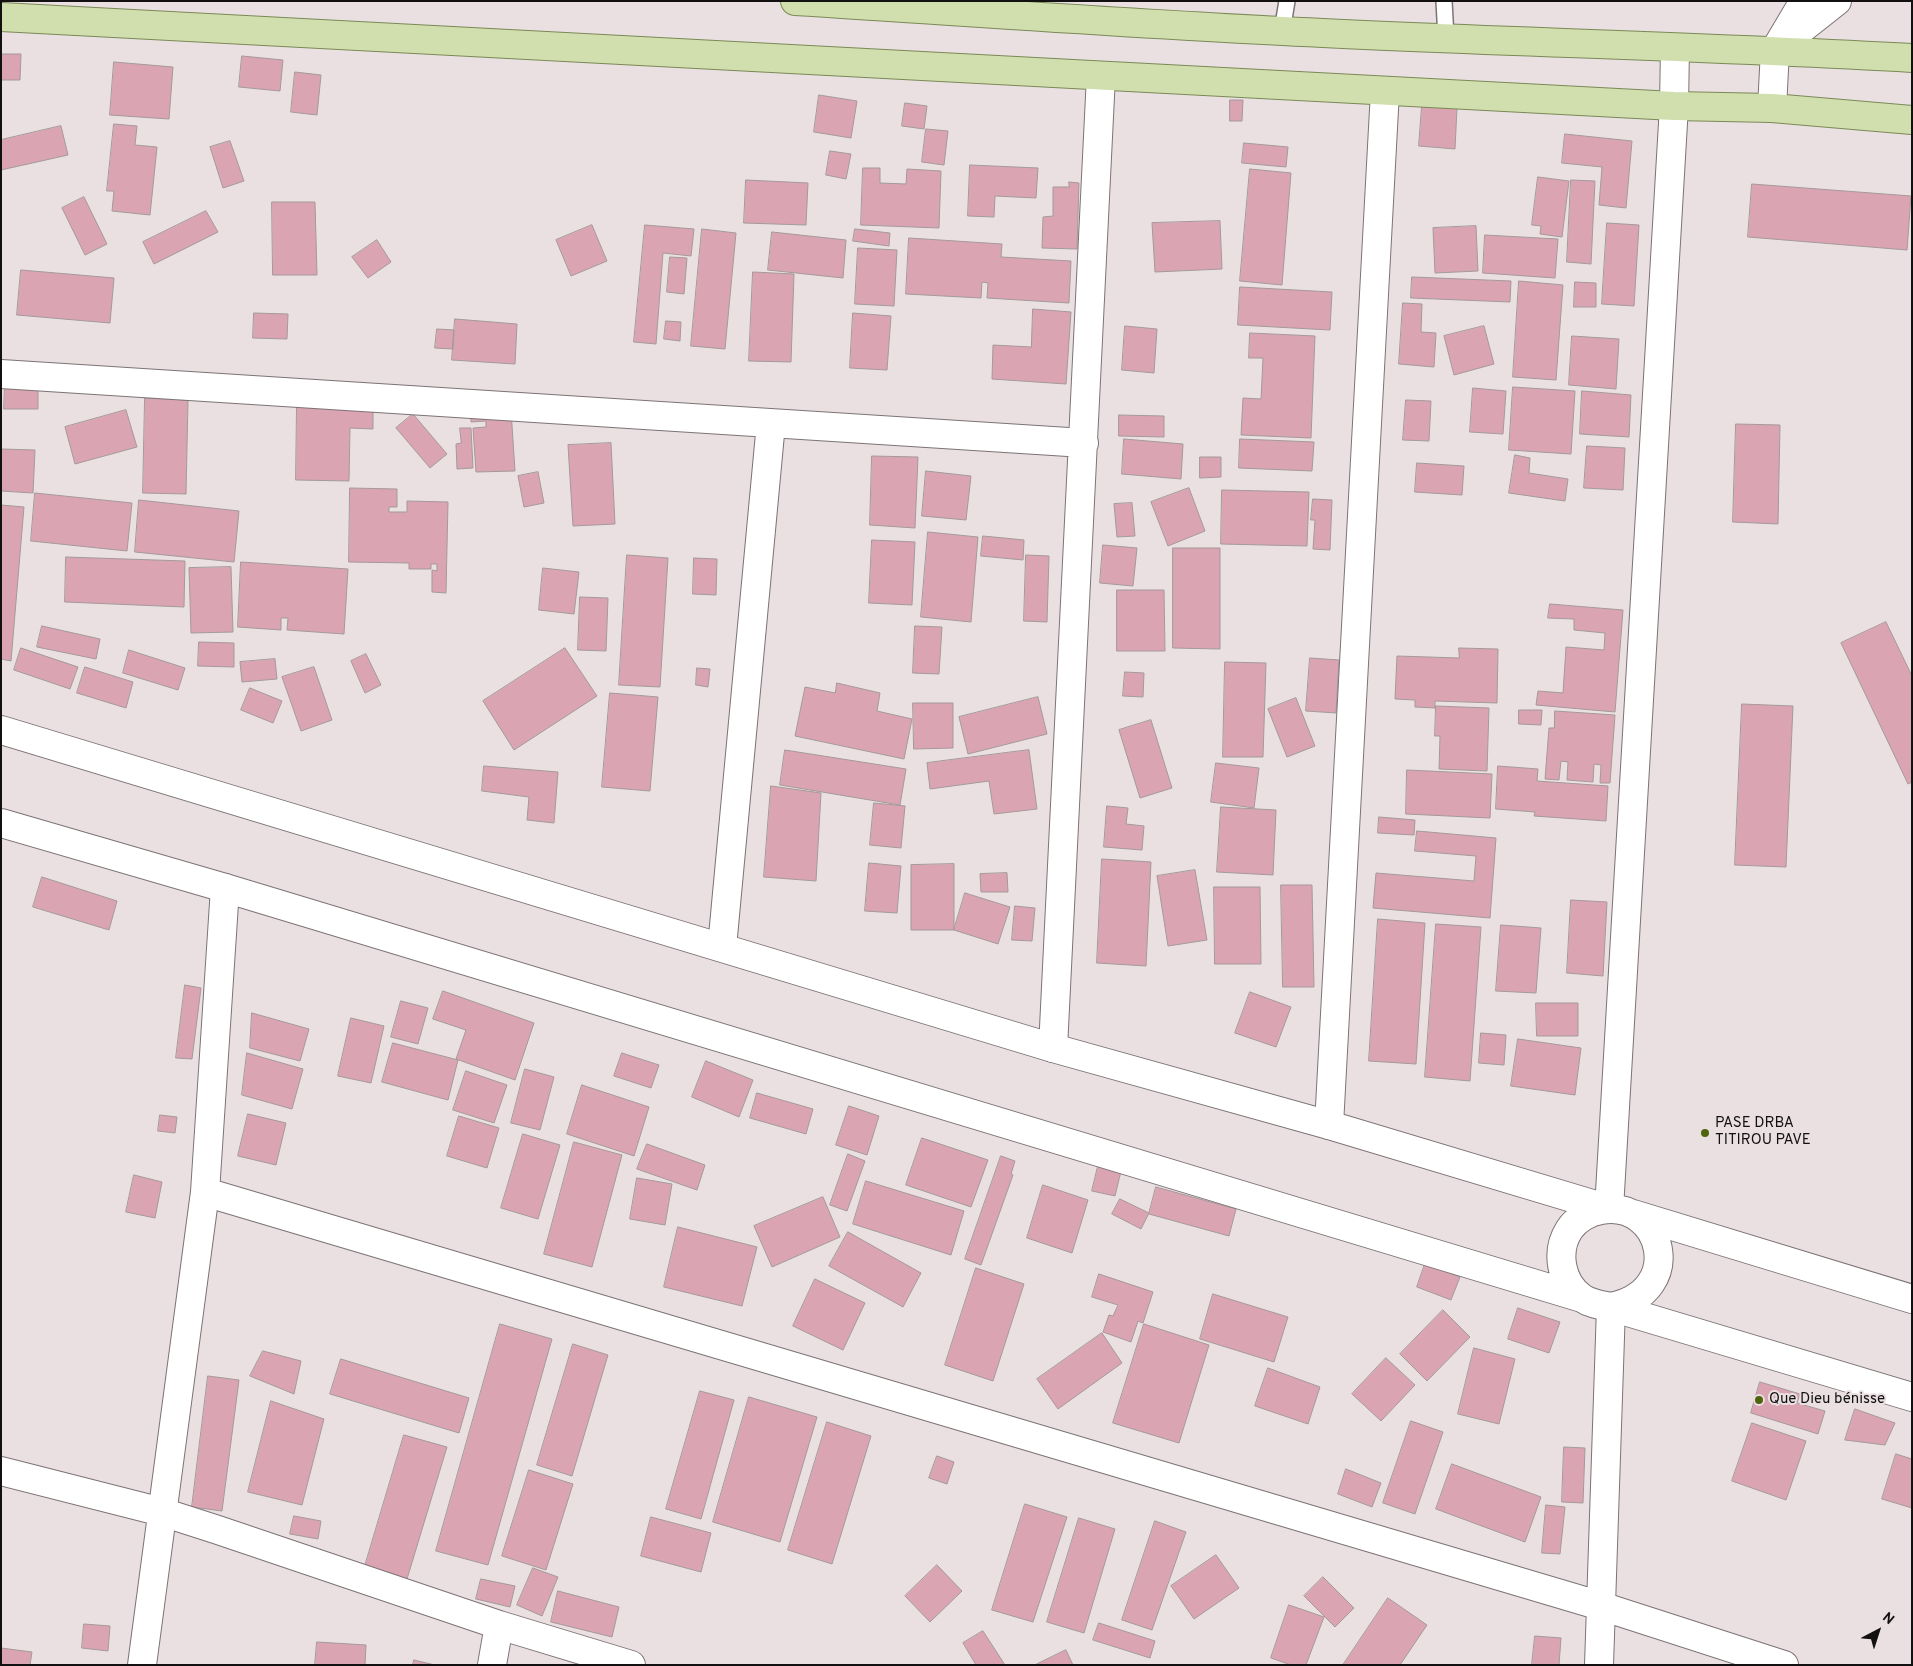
<!DOCTYPE html>
<html>
<head>
<meta charset="utf-8">
<style>
	body { margin:0 }
	#map { position:relative; width:1913px; height:1666px; overflow:hidden; background:#eae0e2; font-family:Overpass,sans-serif }
	canvas { display:block }
	.frame { position:absolute; inset:0; border:2px solid #131011; pointer-events:none }
	.north { position:absolute; left:1853px; top:1606px; width:50px; height:50px; -webkit-text-stroke:4px #eae0e2; paint-order:stroke; rotate:40deg; font-size:14px; font-weight:700; line-height:20px; text-align:center; color:#131011 }
	.north::after { content:''; display:block; margin:auto; width:18px; height:22px; background:#131011; clip-path:polygon(50% 0,100% 100%,50% 72%,0 100%) }
</style>
</head>
<body>
<div id="map">
<canvas width="1913" height="1666"></canvas>
<div class="frame"></div>
<div class="north">N</div>
</div>
<script>
const context = document.querySelector('canvas').getContext('2d');
context.lineJoin = 'round';
function paint(path, color) { context.fillStyle = color; context.fill(path, 'evenodd'); }
function stroke(path, color, width, dash) { context.strokeStyle = color; context.lineWidth = width; context.lineCap = dash ? 'butt' : 'round'; context.setLineDash(dash || []); context.stroke(path); }
function label(font, color, halo, rows, align = 'center') {
  context.font = font + ' Overpass,sans-serif'; context.lineWidth = 4; context.setLineDash([]); context.textBaseline = 'middle'; context.strokeStyle = halo; context.fillStyle = color; for (const [text, x, y, turn = 0] of rows) {
    context.save(); context.translate(x, y); context.rotate((+turn || 0) * Math.PI / 180); context.textAlign = isNaN(turn) ? turn : align; if (halo) context.strokeText(text, 0, 0); context.fillText(text, 0, 0); context.restore();
  }
}
const building = new Path2D(`
	M 1,54 L 21,54 L 20,80 L 1,80 Z
	M 242,56 L 283,60 L 280,91 L 239,87 Z
	M 114,62 L 173,67 L 169,119 L 110,115 Z
	M 295,72 L 321,75 L 317,115 L 291,112 Z
	M 819,95 L 857,101 L 851,138 L 814,132 Z
	M 1230,100 L 1243,100 L 1242,121 L 1230,121 Z
	M 905,103 L 927,106 L 924,129 L 902,126 Z
	M 1422,106 L 1457,108 L 1455,149 L 1419,146 Z
	M 114,124 L 137,126 L 135,145 L 157,147 L 150,215 L 112,211 L 114,191 L 107,191 Z
	M 61,126 L 68,155 L 1,170 L 1,140 Z
	M 926,129 L 948,131 L 944,165 L 922,162 Z
	M 1565,134 L 1632,141 L 1626,208 L 1599,205 L 1602,167 L 1562,163 Z
	M 230,141 L 244,181 L 223,188 L 210,147 Z
	M 1244,143 L 1288,147 L 1286,167 L 1242,163 Z
	M 830,151 L 851,154 L 846,179 L 826,175 Z
	M 970,165 L 1038,168 L 1036,198 L 995,196 L 994,217 L 968,216 Z
	M 863,168 L 880,168 L 880,183 L 906,184 L 907,169 L 941,171 L 939,228 L 861,225 Z
	M 1250,169 L 1291,173 L 1282,285 L 1240,281 Z
	M 1538,177 L 1569,181 L 1562,237 L 1540,234 L 1541,226 L 1532,225 Z
	M 746,180 L 808,183 L 806,225 L 744,223 Z
	M 1571,180 L 1595,181 L 1591,264 L 1567,262 Z
	M 1069,182 L 1079,183 L 1077,249 L 1042,248 L 1043,217 L 1053,216 L 1053,187 L 1069,187 Z
	M 1752,184 L 1911,196 L 1907,250 L 1748,237 Z
	M 84,197 L 107,244 L 85,255 L 62,208 Z
	M 272,202 L 315,202 L 317,275 L 273,275 Z
	M 206,211 L 218,232 L 154,264 L 143,242 Z
	M 1220,221 L 1222,269 L 1155,272 L 1152,223 Z
	M 1607,223 L 1639,225 L 1634,306 L 1602,304 Z
	M 592,225 L 607,261 L 571,276 L 556,240 Z
	M 645,225 L 694,229 L 691,256 L 663,253 L 656,344 L 634,342 Z
	M 1476,226 L 1478,271 L 1435,273 L 1433,228 Z
	M 702,229 L 736,233 L 725,349 L 691,346 Z
	M 855,229 L 890,233 L 889,246 L 853,241 Z
	M 772,232 L 846,240 L 843,278 L 768,270 Z
	M 1485,235 L 1558,239 L 1555,278 L 1483,273 Z
	M 909,238 L 1002,244 L 1001,257 L 1071,261 L 1069,303 L 987,298 L 988,283 L 982,282 L 981,298 L 906,294 Z
	M 377,240 L 391,262 L 368,278 L 352,257 Z
	M 858,248 L 897,250 L 894,306 L 855,304 Z
	M 670,257 L 687,258 L 684,294 L 667,292 Z
	M 21,270 L 114,278 L 110,323 L 17,315 Z
	M 753,272 L 794,274 L 791,362 L 749,361 Z
	M 1412,277 L 1511,281 L 1510,302 L 1411,298 Z
	M 1519,281 L 1563,285 L 1556,380 L 1513,377 Z
	M 1575,282 L 1596,283 L 1596,307 L 1574,307 Z
	M 1240,287 L 1332,292 L 1330,330 L 1238,325 Z
	M 1403,303 L 1422,304 L 1421,332 L 1436,333 L 1434,367 L 1399,364 Z
	M 1033,309 L 1071,312 L 1066,384 L 992,379 L 993,345 L 1031,347 Z
	M 254,313 L 288,314 L 287,339 L 253,338 Z
	M 853,313 L 891,316 L 887,370 L 850,368 Z
	M 455,319 L 517,324 L 515,364 L 452,360 Z
	M 666,321 L 681,322 L 680,341 L 664,339 Z
	M 1125,326 L 1157,329 L 1154,373 L 1122,370 Z
	M 1484,326 L 1494,364 L 1454,375 L 1444,336 Z
	M 437,329 L 454,330 L 453,349 L 435,348 Z
	M 1250,333 L 1315,336 L 1311,438 L 1241,435 L 1243,398 L 1261,399 L 1263,358 L 1249,358 Z
	M 1572,336 L 1619,339 L 1616,389 L 1569,385 Z
	M 5,383 L 38,384 L 38,409 L 4,409 Z
	M 1513,387 L 1575,391 L 1571,454 L 1509,450 Z
	M 1473,388 L 1506,391 L 1503,434 L 1470,432 Z
	M 1582,391 L 1631,395 L 1629,437 L 1580,434 Z
	M 145,398 L 188,400 L 186,494 L 143,493 Z
	M 1406,400 L 1431,401 L 1429,441 L 1403,440 Z
	M 297,401 L 373,403 L 373,429 L 350,428 L 349,481 L 296,480 Z
	M 126,410 L 137,447 L 75,464 L 65,427 Z
	M 511,410 L 515,471 L 476,472 L 473,428 L 486,427 L 486,421 L 471,422 L 471,411 Z
	M 413,414 L 447,454 L 430,468 L 396,428 Z
	M 1119,415 L 1164,416 L 1164,437 L 1119,436 Z
	M 1736,424 L 1780,425 L 1778,524 L 1733,522 Z
	M 460,428 L 471,428 L 473,468 L 457,469 L 456,444 L 461,443 Z
	M 1124,439 L 1183,444 L 1181,479 L 1122,474 Z
	M 1240,439 L 1314,442 L 1312,471 L 1239,468 Z
	M 611,443 L 615,524 L 573,526 L 568,445 Z
	M 1587,446 L 1625,448 L 1623,490 L 1584,488 Z
	M 1,449 L 35,450 L 33,493 L 1,491 Z
	M 1515,455 L 1530,458 L 1529,473 L 1568,479 L 1565,501 L 1509,493 Z
	M 872,456 L 918,457 L 915,528 L 870,525 Z
	M 1200,457 L 1221,457 L 1221,477 L 1200,478 Z
	M 1417,463 L 1464,466 L 1462,495 L 1415,492 Z
	M 926,471 L 971,476 L 966,520 L 922,516 Z
	M 538,472 L 544,503 L 524,507 L 518,476 Z
	M 350,488 L 397,489 L 397,507 L 389,507 L 389,512 L 407,512 L 407,501 L 448,502 L 446,593 L 432,592 L 432,570 L 437,571 L 437,564 L 431,564 L 431,569 L 409,569 L 409,563 L 349,562 Z
	M 1189,488 L 1205,531 L 1168,546 L 1151,502 Z
	M 1222,490 L 1309,492 L 1307,546 L 1221,544 Z
	M 35,493 L 132,503 L 127,551 L 31,541 Z
	M 1313,499 L 1332,500 L 1330,550 L 1313,549 L 1315,520 L 1311,520 Z
	M 139,500 L 239,511 L 234,562 L 135,552 Z
	M 1132,503 L 1135,536 L 1117,537 L 1114,504 Z
	M 1,505 L 24,507 L 11,661 L 1,659 Z
	M 928,532 L 978,537 L 971,622 L 921,617 Z
	M 983,536 L 1024,540 L 1023,560 L 981,556 Z
	M 872,540 L 915,542 L 912,605 L 869,603 Z
	M 1103,545 L 1137,548 L 1133,586 L 1100,583 Z
	M 1173,548 L 1220,548 L 1220,649 L 1173,648 Z
	M 627,555 L 668,558 L 660,687 L 619,685 Z
	M 1026,555 L 1049,556 L 1047,622 L 1024,621 Z
	M 66,557 L 185,561 L 184,607 L 65,602 Z
	M 694,558 L 717,559 L 716,595 L 693,594 Z
	M 241,562 L 348,569 L 344,634 L 287,630 L 288,618 L 281,618 L 281,630 L 238,627 Z
	M 231,567 L 233,632 L 191,633 L 189,568 Z
	M 543,568 L 579,572 L 574,614 L 539,610 Z
	M 1117,590 L 1164,590 L 1165,651 L 1117,651 Z
	M 580,597 L 608,598 L 606,651 L 578,650 Z
	M 1550,604 L 1623,610 L 1615,712 L 1536,705 L 1538,691 L 1563,693 L 1566,647 L 1604,650 L 1605,633 L 1574,630 L 1574,619 L 1548,618 Z
	M 1886,622 L 1912,676 L 1912,782 L 1908,784 L 1841,643 Z
	M 42,626 L 100,639 L 96,659 L 37,647 Z
	M 915,626 L 942,627 L 939,674 L 913,673 Z
	M 199,642 L 234,643 L 234,667 L 198,666 Z
	M 21,648 L 78,667 L 70,689 L 14,670 Z
	M 565,648 L 597,696 L 514,750 L 483,701 Z
	M 1459,648 L 1498,649 L 1497,703 L 1435,701 L 1435,708 L 1415,707 L 1415,700 L 1395,699 L 1397,656 L 1459,658 Z
	M 129,650 L 185,668 L 178,690 L 123,673 Z
	M 366,654 L 381,685 L 365,693 L 351,661 Z
	M 1310,658 L 1339,660 L 1336,713 L 1306,711 Z
	M 275,659 L 277,679 L 242,682 L 240,662 Z
	M 1225,662 L 1266,663 L 1263,757 L 1223,757 Z
	M 85,667 L 133,682 L 126,708 L 77,693 Z
	M 314,667 L 332,720 L 301,731 L 282,677 Z
	M 697,668 L 710,669 L 708,687 L 696,685 Z
	M 1125,672 L 1144,673 L 1143,697 L 1123,696 Z
	M 837,683 L 880,693 L 877,711 L 912,719 L 904,759 L 795,736 L 805,687 L 835,693 Z
	M 250,688 L 282,701 L 273,723 L 241,710 Z
	M 610,693 L 658,697 L 650,791 L 602,787 Z
	M 1038,697 L 1047,734 L 968,754 L 959,717 Z
	M 1296,698 L 1315,746 L 1287,757 L 1268,709 Z
	M 913,703 L 953,703 L 953,748 L 914,749 Z
	M 1742,704 L 1793,706 L 1786,867 L 1735,865 Z
	M 1436,706 L 1489,708 L 1487,771 L 1439,769 L 1440,736 L 1435,736 Z
	M 1519,710 L 1542,710 L 1541,725 L 1519,724 Z
	M 1555,711 L 1615,715 L 1610,783 L 1600,783 L 1601,765 L 1594,764 L 1593,782 L 1567,780 L 1568,762 L 1561,761 L 1559,780 L 1545,779 L 1549,728 L 1554,728 Z
	M 1151,720 L 1172,788 L 1140,798 L 1119,730 Z
	M 785,750 L 906,769 L 900,805 L 780,785 Z
	M 1029,750 L 1037,809 L 994,814 L 989,781 L 930,789 L 927,763 Z
	M 1216,763 L 1259,768 L 1254,808 L 1211,802 Z
	M 484,766 L 558,772 L 554,823 L 527,820 L 529,797 L 482,791 Z
	M 1498,766 L 1538,769 L 1537,781 L 1608,786 L 1606,821 L 1534,816 L 1535,812 L 1496,809 Z
	M 1407,770 L 1492,774 L 1490,818 L 1406,814 Z
	M 771,786 L 821,793 L 816,881 L 764,877 Z
	M 874,803 L 905,806 L 901,848 L 870,845 Z
	M 1107,806 L 1128,808 L 1126,824 L 1144,826 L 1142,850 L 1104,847 Z
	M 1221,807 L 1276,810 L 1273,875 L 1217,872 Z
	M 1379,817 L 1415,820 L 1414,835 L 1378,833 Z
	M 1417,831 L 1496,838 L 1490,918 L 1373,908 L 1376,873 L 1474,881 L 1476,856 L 1415,851 Z
	M 1102,859 L 1151,862 L 1146,966 L 1097,963 Z
	M 869,863 L 901,866 L 897,913 L 865,911 Z
	M 954,864 L 954,930 L 911,930 L 911,865 Z
	M 1195,870 L 1207,940 L 1168,946 L 1157,876 Z
	M 1007,873 L 1008,892 L 981,892 L 980,874 Z
	M 42,877 L 117,901 L 109,930 L 33,907 Z
	M 1281,885 L 1312,885 L 1314,987 L 1283,987 Z
	M 1214,887 L 1260,887 L 1261,964 L 1215,964 Z
	M 965,893 L 1010,907 L 998,944 L 954,930 Z
	M 1571,900 L 1607,902 L 1603,976 L 1567,973 Z
	M 1015,906 L 1035,908 L 1032,941 L 1012,940 Z
	M 1378,919 L 1425,923 L 1416,1064 L 1369,1061 Z
	M 1436,924 L 1481,927 L 1470,1081 L 1425,1077 Z
	M 1501,925 L 1541,928 L 1536,993 L 1496,991 Z
	M 185,985 L 201,988 L 192,1059 L 176,1058 Z
	M 443,991 L 534,1023 L 515,1080 L 456,1059 L 466,1030 L 433,1019 Z
	M 1250,992 L 1291,1007 L 1276,1047 L 1235,1033 Z
	M 401,1001 L 428,1008 L 418,1044 L 391,1037 Z
	M 1536,1003 L 1578,1003 L 1578,1036 L 1537,1036 Z
	M 252,1013 L 309,1029 L 300,1061 L 250,1048 Z
	M 351,1018 L 384,1026 L 371,1083 L 338,1076 Z
	M 1481,1033 L 1506,1035 L 1504,1065 L 1479,1063 Z
	M 1518,1039 L 1581,1048 L 1575,1095 L 1511,1086 Z
	M 393,1043 L 458,1060 L 448,1100 L 382,1082 Z
	M 247,1053 L 303,1069 L 292,1109 L 242,1095 Z
	M 622,1053 L 659,1065 L 651,1088 L 614,1076 Z
	M 706,1061 L 753,1080 L 739,1117 L 692,1097 Z
	M 525,1069 L 554,1077 L 540,1130 L 511,1123 Z
	M 466,1071 L 507,1085 L 494,1123 L 453,1110 Z
	M 582,1085 L 649,1107 L 634,1156 L 567,1134 Z
	M 757,1093 L 813,1109 L 806,1134 L 750,1118 Z
	M 849,1106 L 879,1116 L 867,1155 L 836,1145 Z
	M 248,1114 L 286,1123 L 276,1165 L 238,1156 Z
	M 160,1115 L 177,1117 L 175,1133 L 158,1131 Z
	M 459,1116 L 499,1128 L 487,1168 L 447,1156 Z
	M 523,1134 L 560,1145 L 538,1219 L 501,1208 Z
	M 922,1138 L 988,1160 L 971,1207 L 906,1185 Z
	M 574,1142 L 622,1155 L 592,1267 L 544,1254 Z
	M 647,1144 L 705,1165 L 697,1190 L 637,1169 Z
	M 848,1154 L 865,1161 L 847,1211 L 830,1205 Z
	M 1001,1156 L 1015,1161 L 1011,1174 L 1013,1175 L 981,1265 L 965,1259 Z
	M 1099,1162 L 1122,1167 L 1115,1196 L 1092,1191 Z
	M 134,1175 L 162,1182 L 155,1218 L 126,1212 Z
	M 637,1178 L 672,1184 L 665,1225 L 630,1219 Z
	M 866,1181 L 964,1211 L 951,1255 L 853,1224 Z
	M 1043,1185 L 1088,1200 L 1072,1253 L 1027,1238 Z
	M 1156,1187 L 1236,1209 L 1229,1236 L 1149,1214 Z
	M 823,1197 L 840,1237 L 772,1267 L 754,1226 Z
	M 1120,1199 L 1149,1213 L 1141,1229 L 1112,1214 Z
	M 678,1227 L 757,1247 L 742,1306 L 664,1287 Z
	M 848,1232 L 921,1273 L 903,1307 L 829,1266 Z
	M 1425,1264 L 1460,1277 L 1451,1300 L 1417,1287 Z
	M 976,1268 L 1024,1284 L 993,1381 L 945,1365 Z
	M 1099,1274 L 1153,1292 L 1143,1323 L 1138,1321 L 1131,1342 L 1103,1332 L 1109,1315 L 1113,1316 L 1118,1305 L 1092,1297 Z
	M 815,1279 L 865,1303 L 843,1350 L 793,1326 Z
	M 1213,1294 L 1288,1317 L 1274,1362 L 1200,1339 Z
	M 1518,1308 L 1560,1322 L 1549,1353 L 1508,1339 Z
	M 1443,1310 L 1470,1337 L 1427,1381 L 1400,1354 Z
	M 500,1324 L 552,1339 L 488,1565 L 436,1551 Z
	M 1144,1324 L 1209,1345 L 1179,1443 L 1113,1423 Z
	M 1102,1333 L 1122,1363 L 1058,1409 L 1037,1379 Z
	M 573,1344 L 608,1355 L 572,1476 L 537,1465 Z
	M 1474,1348 L 1515,1359 L 1499,1424 L 1458,1414 Z
	M 263,1351 L 301,1361 L 294,1394 L 250,1376 Z
	M 1386,1358 L 1415,1385 L 1381,1421 L 1352,1394 Z
	M 341,1359 L 469,1398 L 459,1433 L 330,1394 Z
	M 1268,1368 L 1320,1387 L 1308,1424 L 1255,1406 Z
	M 208,1376 L 239,1380 L 222,1511 L 192,1507 Z
	M 1760,1382 L 1800,1394 L 1797,1403 L 1825,1411 L 1818,1434 L 1751,1413 Z
	M 700,1391 L 734,1400 L 701,1519 L 666,1509 Z
	M 749,1397 L 817,1417 L 780,1542 L 713,1522 Z
	M 271,1401 L 324,1419 L 302,1505 L 248,1492 Z
	M 1855,1409 L 1895,1423 L 1885,1445 L 1845,1440 Z
	M 1411,1421 L 1443,1432 L 1415,1514 L 1383,1503 Z
	M 827,1422 L 871,1436 L 832,1564 L 788,1550 Z
	M 1752,1423 L 1806,1441 L 1786,1500 L 1732,1481 Z
	M 404,1435 L 447,1447 L 407,1579 L 365,1566 Z
	M 1564,1447 L 1585,1448 L 1583,1503 L 1562,1502 Z
	M 1896,1454 L 1912,1459 L 1912,1508 L 1882,1499 Z
	M 937,1456 L 954,1462 L 947,1484 L 929,1478 Z
	M 1452,1464 L 1541,1497 L 1525,1542 L 1436,1509 Z
	M 1346,1469 L 1381,1483 L 1372,1507 L 1338,1494 Z
	M 529,1470 L 573,1484 L 546,1570 L 502,1556 Z
	M 1025,1504 L 1067,1517 L 1033,1622 L 992,1610 Z
	M 1546,1505 L 1565,1507 L 1560,1554 L 1542,1553 Z
	M 294,1516 L 321,1521 L 318,1539 L 290,1534 Z
	M 651,1517 L 711,1533 L 701,1572 L 641,1556 Z
	M 1079,1518 L 1115,1529 L 1084,1633 L 1047,1622 Z
	M 1155,1521 L 1186,1532 L 1152,1630 L 1122,1620 Z
	M 1216,1555 L 1239,1588 L 1194,1619 L 1171,1586 Z
	M 937,1565 L 962,1591 L 930,1622 L 905,1596 Z
	M 533,1568 L 558,1577 L 542,1616 L 517,1605 Z
	M 1323,1577 L 1354,1608 L 1335,1627 L 1304,1596 Z
	M 481,1579 L 515,1586 L 510,1607 L 476,1599 Z
	M 558,1591 L 619,1607 L 612,1637 L 551,1622 Z
	M 1388,1598 L 1427,1625 L 1400,1665 L 1343,1665 Z
	M 1289,1605 L 1324,1617 L 1306,1665 L 1291,1665 L 1271,1658 Z
	M 1099,1623 L 1155,1641 L 1150,1658 L 1093,1640 Z
	M 84,1624 L 110,1626 L 108,1651 L 82,1648 Z
	M 983,1631 L 1005,1665 L 976,1665 L 963,1643 Z
	M 1535,1636 L 1561,1638 L 1559,1665 L 1532,1665 Z
	M 317,1642 L 366,1645 L 365,1665 L 315,1665 Z
	M 1,1648 L 32,1652 L 30,1665 L 1,1665 Z
	M 1066,1650 L 1073,1665 L 1035,1665 Z
	M 414,1660 L 435,1665 L 413,1665 Z`);
const service = new Path2D(`
	M 1444,1 L 1446,38
	M 1282,31 L 1287,1`);
const minor = new Path2D(`
	M 1775,50 L 1837,1
	M 1,374 L 1084,443
	M 722,947 L 771,423
	M 1053,1048 L 1101,76
	M 1329,1125 L 1385,91
	M 205,1192 L 1601,1606 L 1784,1665
	M 1609,1209 L 1674,106 L 1675,48
	M 1,1471 L 162,1512 L 218,1530 L 499,1625 L 631,1665
	M 142,1665 L 205,1192 L 225,888
	M 492,1665 L 499,1625
	M 1599,1665 L 1611,1307`);
const tertiary = new Path2D(`
	M 1772,108 L 1775,50 L 1804,1
	M 1,730 L 1053,1048 L 1329,1125 L 1609,1209
	M 1,823 L 225,888 L 1582,1298
	M 1633,1214 L 1912,1299
	M 1611,1307 C 1688,1291 1662,1199 1601,1210 C 1589,1212 1576,1219 1569,1230 C 1555,1252 1561,1283 1582,1298 C 1591,1304 1601,1305 1611,1307 L 1912,1397`);
const primary = new Path2D(`
	M 795,1 C 957,11 1120,23 1283,31 C 1492,42 1702,46 1912,58
	M 1,17 L 1674,106 L 1772,108 L 1912,120`);
const markers = [
	[1705,1133,5,"#50630d"],
	[1759,1400,5,"#50630d"]
];
const poiNames = [
	["PASE DRBA",1715,1124],
	["TITIROU PAVE",1715,1141],
	["Que Dieu bénisse",1769,1400]
];
paint(building, '#dba4b3');
stroke(building, '#a3999b', 1);
stroke(service, '#7c7375', 18);
stroke(minor, '#7c7375', 30);
stroke(tertiary, '#7c7375', 30);
stroke(primary, '#7a8955', 30);
stroke(service, '#fff', 15);
stroke(minor, '#fff', 28);
stroke(tertiary, '#fff', 28);
stroke(primary, '#d1dfaf', 28);
for (const [x, y, r, color] of markers) { const dot = new Path2D(); dot.arc(x, y, r, 0, 2 * Math.PI); context.fillStyle = color; context.fill(dot); stroke(dot, '#eae0e2', 2); }
label('15px', '#131011', '#eae0e2', poiNames, 'left');
</script>
</body>
</html>
